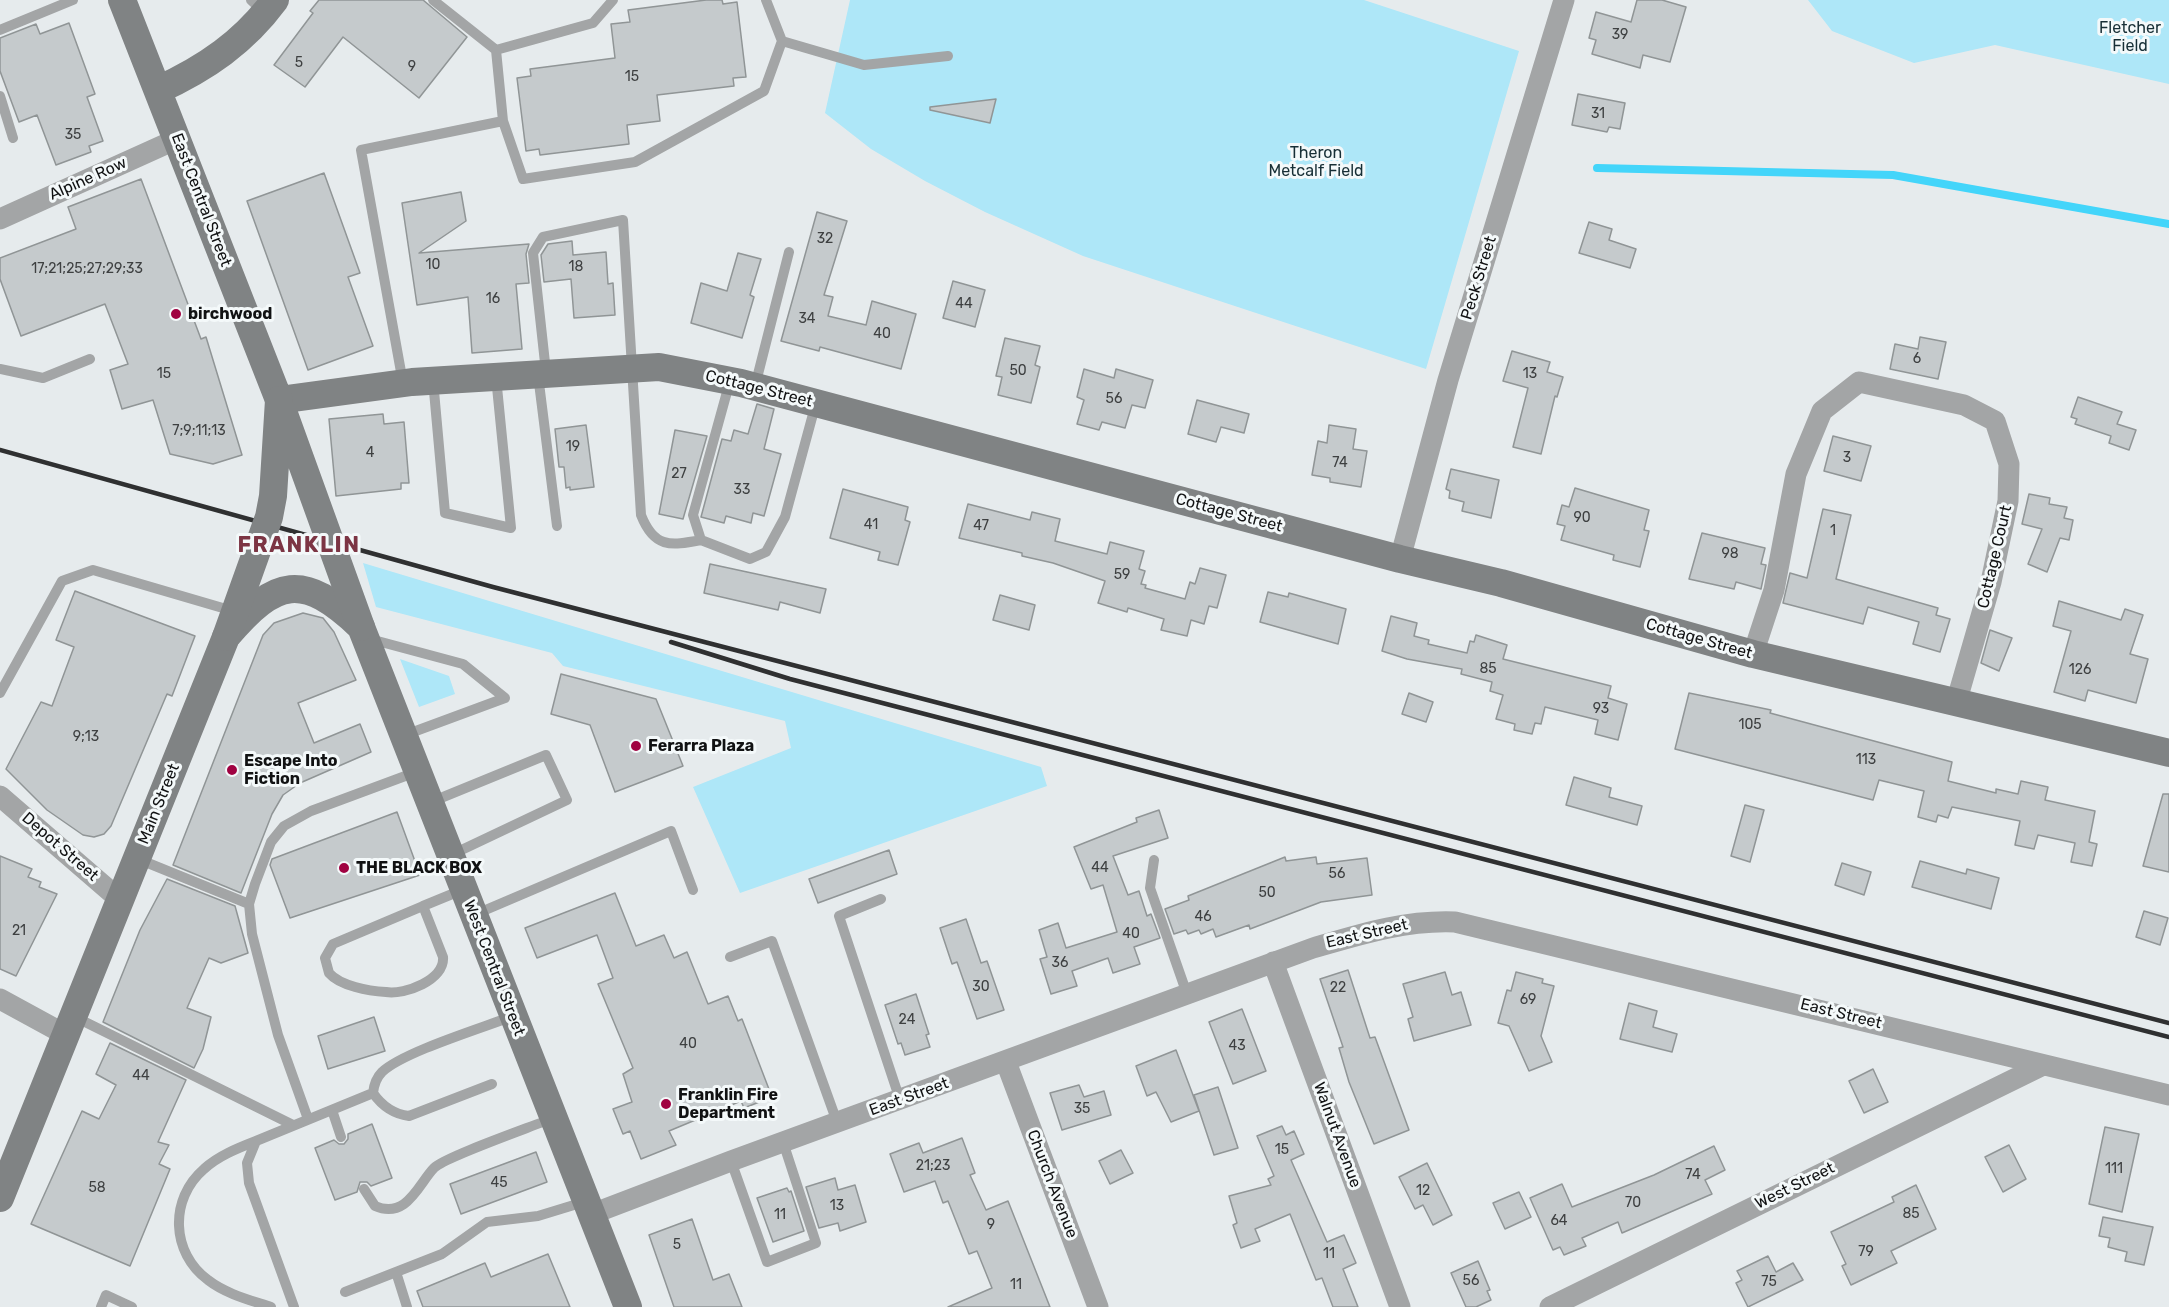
<!DOCTYPE html>
<html>
<head>
<meta charset="utf-8">
<style>
	body { margin:0 }
	canvas { display:block; background:#e6ebed }
</style>
</head>
<body>
<canvas width="2169" height="1307"></canvas>
<script>
const context = document.querySelector('canvas').getContext('2d');
context.lineJoin = 'round';
function paint(path, color) { context.fillStyle = color; context.fill(path, 'evenodd'); }
function stroke(path, color, width, dash) { context.strokeStyle = color; context.lineWidth = width; context.lineCap = dash ? 'butt' : 'round'; context.setLineDash(dash || []); context.stroke(path); }
function label(font, color, halo, rows, align = 'center') {
  context.font = font + ' Rubik,sans-serif'; context.lineWidth = 6; context.setLineDash([]); context.textBaseline = 'middle'; context.strokeStyle = halo; context.fillStyle = color; for (const [text, x, y, turn = 0] of rows) {
    context.save(); context.translate(x, y); context.rotate((+turn || 0) * Math.PI / 180); context.textAlign = isNaN(turn) ? turn : align; if (halo) context.strokeText(text, 0, 0); context.fillText(text, 0, 0); context.restore();
  }
}
const green = new Path2D(`
	M 850,0 L 1364,0 L 1519,51 L 1426,369 L 1083,256 L 985,212 L 925,181 L 871,149 L 825,113 Z
	M 1808,0 L 2169,0 L 2169,84 L 1995,45 L 1914,63 L 1832,31 Z
	M 363,563 L 1041,767 L 1047,786 L 740,893 L 693,787 L 791,748 L 785,721 L 563,666 L 552,653 L 376,607 Z
	M 400,659 L 449,676 L 455,694 L 419,707 Z`);
const stream = new Path2D(`
	M 1597,168 L 1893,175 L 2169,224`);
const building = new Path2D(`
	M 319,0 L 423,0 L 467,37 L 419,98 L 343,37 L 305,87 L 274,65 L 313,13 L 310,11 Z
	M 706,0 L 722,0 L 723,4 L 737,2 L 746,77 L 733,78 L 734,86 L 657,95 L 660,121 L 627,125 L 629,144 L 540,155 L 539,149 L 526,151 L 517,78 L 531,76 L 530,69 L 615,58 L 611,24 L 630,22 L 628,10 Z
	M 1637,0 L 1662,0 L 1686,7 L 1670,62 L 1643,55 L 1640,68 L 1592,54 L 1596,40 L 1589,38 L 1596,12 L 1631,22 Z
	M 69,23 L 95,94 L 87,97 L 103,141 L 89,146 L 91,152 L 56,165 L 37,115 L 19,122 L 0,71 L 0,38 L 36,24 L 40,34 Z
	M 1578,94 L 1625,103 L 1620,129 L 1609,127 L 1607,132 L 1572,125 Z
	M 996,99 L 990,123 L 930,110 L 930,107 Z
	M 324,173 L 360,273 L 348,277 L 373,346 L 308,370 L 247,201 Z
	M 141,179 L 201,339 L 206,337 L 242,455 L 213,464 L 170,454 L 153,400 L 122,409 L 110,370 L 128,364 L 105,304 L 21,336 L 0,279 L 0,258 L 76,229 L 68,207 Z
	M 461,192 L 466,221 L 419,253 L 529,244 L 526,254 L 529,283 L 516,284 L 522,349 L 472,353 L 468,297 L 417,305 L 402,203 Z
	M 817,212 L 847,221 L 824,295 L 833,297 L 828,316 L 866,325 L 872,301 L 916,314 L 901,369 L 820,347 L 819,351 L 781,341 Z
	M 1589,222 L 1612,229 L 1609,240 L 1636,249 L 1630,268 L 1579,253 Z
	M 572,241 L 573,255 L 606,252 L 608,284 L 613,283 L 615,315 L 574,318 L 571,279 L 544,282 L 541,255 L 548,244 Z
	M 738,253 L 761,259 L 750,295 L 754,297 L 742,338 L 691,323 L 701,283 L 727,291 Z
	M 953,281 L 985,290 L 975,327 L 943,318 Z
	M 1920,337 L 1946,342 L 1938,379 L 1890,369 L 1895,344 L 1918,349 Z
	M 1005,338 L 1040,346 L 1035,365 L 1040,367 L 1031,403 L 998,395 L 1002,377 L 996,376 Z
	M 1512,351 L 1550,362 L 1547,372 L 1563,377 L 1557,397 L 1555,396 L 1541,454 L 1513,447 L 1528,388 L 1503,381 Z
	M 1084,369 L 1114,378 L 1116,369 L 1153,380 L 1145,408 L 1132,405 L 1125,428 L 1102,422 L 1099,430 L 1077,424 L 1084,400 L 1077,397 Z
	M 2078,397 L 2122,412 L 2117,424 L 2136,430 L 2129,450 L 2109,443 L 2111,436 L 2075,424 L 2077,419 L 2071,417 Z
	M 1197,400 L 1249,414 L 1244,433 L 1221,427 L 1216,442 L 1188,434 Z
	M 757,404 L 774,409 L 764,449 L 781,454 L 764,516 L 753,513 L 751,523 L 726,516 L 724,523 L 701,517 L 722,439 L 731,441 L 734,430 L 748,434 Z
	M 383,414 L 384,424 L 404,422 L 409,483 L 401,483 L 401,489 L 336,496 L 329,419 Z
	M 586,425 L 594,487 L 570,490 L 570,487 L 566,488 L 564,467 L 559,467 L 555,429 Z
	M 1329,425 L 1356,429 L 1353,449 L 1367,451 L 1361,487 L 1330,482 L 1330,478 L 1312,475 L 1318,441 L 1327,443 Z
	M 675,430 L 707,436 L 683,519 L 659,514 Z
	M 1833,436 L 1871,446 L 1861,481 L 1824,471 Z
	M 1451,469 L 1499,480 L 1491,518 L 1462,511 L 1464,502 L 1449,498 L 1450,491 L 1446,489 Z
	M 1575,488 L 1649,510 L 1644,530 L 1649,531 L 1640,567 L 1613,560 L 1614,555 L 1561,540 L 1565,526 L 1557,524 L 1562,505 L 1569,507 Z
	M 843,489 L 908,507 L 905,520 L 910,522 L 898,565 L 878,560 L 880,552 L 830,538 Z
	M 2029,494 L 2050,498 L 2049,504 L 2067,507 L 2064,518 L 2073,520 L 2069,540 L 2060,538 L 2047,572 L 2028,564 L 2042,529 L 2022,524 Z
	M 968,504 L 1030,520 L 1032,512 L 1060,519 L 1055,541 L 1107,554 L 1110,542 L 1144,551 L 1139,569 L 1145,571 L 1141,584 L 1146,585 L 1145,588 L 1185,599 L 1190,582 L 1195,584 L 1200,568 L 1226,575 L 1217,608 L 1209,606 L 1204,624 L 1191,620 L 1187,636 L 1161,630 L 1164,619 L 1128,608 L 1127,612 L 1098,603 L 1105,581 L 1053,563 L 1022,556 L 1022,553 L 959,538 Z
	M 1823,509 L 1851,515 L 1836,579 L 1938,608 L 1936,615 L 1950,619 L 1940,652 L 1913,644 L 1919,622 L 1868,607 L 1863,624 L 1783,603 L 1790,573 L 1807,578 Z
	M 1702,533 L 1765,548 L 1761,564 L 1766,565 L 1761,589 L 1736,582 L 1734,589 L 1689,579 Z
	M 710,564 L 826,589 L 820,613 L 780,602 L 778,610 L 704,593 Z
	M 75,591 L 195,636 L 172,696 L 167,694 L 111,826 L 104,834 L 94,837 L 83,835 L 47,810 L 6,769 L 41,702 L 52,706 L 74,647 L 56,640 Z
	M 1268,592 L 1288,597 L 1289,593 L 1346,609 L 1338,644 L 1260,622 Z
	M 1000,595 L 1035,605 L 1029,630 L 993,620 Z
	M 2059,601 L 2121,620 L 2125,609 L 2143,615 L 2130,654 L 2148,659 L 2136,703 L 2088,690 L 2085,701 L 2054,692 L 2071,631 L 2053,626 Z
	M 303,613 L 323,618 L 334,632 L 356,680 L 298,703 L 314,743 L 360,724 L 371,752 L 300,783 L 283,795 L 272,814 L 241,893 L 173,865 L 263,635 L 274,623 Z
	M 1391,616 L 1417,623 L 1414,636 L 1429,640 L 1428,644 L 1467,653 L 1470,641 L 1474,642 L 1476,635 L 1507,645 L 1503,659 L 1611,686 L 1608,698 L 1627,704 L 1618,740 L 1595,734 L 1598,720 L 1545,707 L 1541,724 L 1535,723 L 1532,734 L 1514,730 L 1515,724 L 1496,719 L 1503,695 L 1490,691 L 1492,682 L 1461,674 L 1462,669 L 1407,659 L 1382,651 Z
	M 1990,630 L 2012,638 L 1999,671 L 1981,663 Z
	M 561,674 L 656,699 L 683,766 L 615,792 L 590,725 L 551,714 Z
	M 1409,693 L 1433,702 L 1426,722 L 1402,714 Z
	M 1689,693 L 1771,710 L 1770,713 L 1952,762 L 1948,781 L 1996,793 L 1996,789 L 2018,794 L 2021,781 L 2048,787 L 2045,800 L 2095,811 L 2089,842 L 2097,844 L 2092,866 L 2071,862 L 2075,843 L 2038,835 L 2034,849 L 2015,845 L 2020,821 L 1952,807 L 1948,818 L 1938,815 L 1936,822 L 1918,817 L 1924,791 L 1879,780 L 1873,800 L 1675,749 Z
	M 1574,777 L 1611,788 L 1609,797 L 1642,806 L 1637,825 L 1566,805 Z
	M 2163,794 L 2169,794 L 2169,872 L 2143,866 Z
	M 1745,805 L 1764,810 L 1750,862 L 1731,856 Z
	M 1159,810 L 1168,838 L 1113,856 L 1128,895 L 1139,891 L 1147,916 L 1151,914 L 1160,938 L 1134,947 L 1140,964 L 1113,973 L 1108,958 L 1072,971 L 1077,986 L 1051,994 L 1040,959 L 1047,957 L 1039,930 L 1058,923 L 1066,948 L 1117,932 L 1103,885 L 1091,889 L 1074,847 L 1137,822 L 1136,818 Z
	M 397,812 L 420,875 L 290,918 L 270,865 L 272,859 Z
	M 889,850 L 897,874 L 818,903 L 809,879 Z
	M 0,856 L 32,869 L 28,877 L 41,882 L 39,887 L 57,894 L 16,976 L 0,969 Z
	M 1285,857 L 1286,861 L 1316,857 L 1317,864 L 1367,858 L 1372,895 L 1321,902 L 1250,929 L 1249,925 L 1216,937 L 1213,929 L 1201,934 L 1199,930 L 1188,934 L 1186,930 L 1174,934 L 1165,909 L 1189,900 L 1188,896 Z
	M 1920,861 L 1966,874 L 1967,869 L 1999,878 L 1991,909 L 1912,887 Z
	M 1842,863 L 1871,872 L 1864,895 L 1835,885 Z
	M 167,879 L 235,906 L 248,953 L 221,963 L 209,958 L 187,1008 L 211,1017 L 203,1049 L 194,1068 L 103,1022 L 140,930 Z
	M 615,893 L 636,946 L 664,935 L 674,958 L 687,952 L 708,1004 L 728,996 L 738,1021 L 742,1019 L 772,1097 L 744,1108 L 741,1101 L 669,1131 L 676,1145 L 641,1159 L 630,1131 L 623,1134 L 613,1109 L 632,1102 L 623,1074 L 633,1068 L 598,984 L 613,978 L 597,935 L 537,958 L 525,928 Z
	M 2144,911 L 2168,918 L 2160,945 L 2136,937 Z
	M 966,919 L 981,963 L 987,961 L 1004,1010 L 977,1019 L 957,962 L 952,964 L 940,928 Z
	M 1348,970 L 1370,1038 L 1375,1037 L 1409,1130 L 1374,1144 L 1349,1082 L 1339,1048 L 1343,1047 L 1320,979 Z
	M 1445,972 L 1452,995 L 1461,992 L 1471,1025 L 1414,1041 L 1408,1019 L 1413,1017 L 1403,984 Z
	M 1516,972 L 1543,979 L 1542,983 L 1554,986 L 1541,1036 L 1552,1062 L 1529,1071 L 1509,1026 L 1498,1023 L 1507,990 L 1511,991 Z
	M 916,994 L 929,1034 L 926,1035 L 930,1047 L 905,1055 L 901,1043 L 898,1044 L 885,1005 Z
	M 1629,1003 L 1657,1011 L 1653,1027 L 1677,1034 L 1672,1052 L 1620,1039 Z
	M 1242,1009 L 1266,1071 L 1233,1084 L 1209,1022 Z
	M 374,1017 L 385,1051 L 328,1069 L 318,1036 Z
	M 110,1043 L 186,1080 L 158,1142 L 169,1145 L 159,1164 L 170,1169 L 130,1266 L 31,1224 L 82,1111 L 99,1119 L 116,1085 L 96,1074 Z
	M 1176,1050 L 1199,1111 L 1171,1122 L 1156,1092 L 1147,1096 L 1136,1066 Z
	M 1873,1069 L 1888,1102 L 1864,1113 L 1849,1081 Z
	M 1079,1085 L 1084,1097 L 1104,1091 L 1111,1115 L 1062,1130 L 1050,1093 Z
	M 1218,1087 L 1238,1148 L 1214,1155 L 1194,1095 Z
	M 372,1124 L 392,1178 L 371,1186 L 367,1182 L 360,1182 L 357,1192 L 335,1200 L 315,1148 L 334,1140 L 339,1144 L 344,1144 L 348,1139 L 348,1134 Z
	M 1282,1126 L 1286,1135 L 1294,1131 L 1304,1154 L 1291,1160 L 1327,1242 L 1344,1235 L 1356,1263 L 1343,1269 L 1358,1307 L 1333,1307 L 1322,1278 L 1316,1280 L 1290,1214 L 1255,1229 L 1260,1241 L 1241,1248 L 1233,1225 L 1237,1223 L 1229,1196 L 1271,1185 L 1268,1179 L 1274,1176 L 1257,1136 Z
	M 2105,1127 L 2139,1134 L 2122,1212 L 2089,1204 Z
	M 962,1138 L 975,1173 L 970,1175 L 986,1210 L 1008,1201 L 1050,1307 L 948,1307 L 992,1288 L 977,1251 L 969,1254 L 948,1201 L 943,1203 L 935,1181 L 904,1192 L 890,1154 L 919,1143 L 923,1153 Z
	M 2009,1145 L 2026,1179 L 2003,1192 L 1985,1157 Z
	M 1714,1146 L 1725,1170 L 1705,1180 L 1712,1194 L 1622,1233 L 1618,1222 L 1582,1238 L 1586,1246 L 1564,1255 L 1560,1247 L 1553,1250 L 1530,1198 L 1562,1184 L 1572,1207 L 1654,1175 Z
	M 1121,1150 L 1133,1173 L 1110,1184 L 1099,1161 Z
	M 536,1152 L 547,1182 L 461,1214 L 450,1184 Z
	M 1427,1163 L 1452,1215 L 1433,1225 L 1423,1205 L 1415,1209 L 1399,1177 Z
	M 835,1178 L 838,1190 L 855,1185 L 866,1222 L 840,1231 L 838,1223 L 819,1228 L 806,1187 Z
	M 1916,1185 L 1936,1229 L 1891,1251 L 1897,1263 L 1851,1285 L 1842,1266 L 1846,1264 L 1831,1232 L 1894,1202 L 1892,1197 Z
	M 787,1188 L 789,1192 L 791,1191 L 804,1231 L 773,1242 L 757,1198 Z
	M 1519,1192 L 1531,1217 L 1505,1229 L 1493,1203 Z
	M 2103,1217 L 2153,1227 L 2144,1265 L 2125,1261 L 2127,1252 L 2108,1247 L 2110,1238 L 2099,1236 Z
	M 692,1219 L 713,1280 L 729,1274 L 742,1307 L 674,1307 L 649,1235 Z
	M 548,1254 L 570,1307 L 423,1307 L 417,1291 L 485,1263 L 491,1277 Z
	M 1768,1256 L 1776,1272 L 1793,1263 L 1803,1280 L 1748,1307 L 1736,1283 L 1742,1280 L 1737,1271 Z
	M 1478,1261 L 1490,1290 L 1487,1291 L 1491,1300 L 1476,1307 L 1466,1307 L 1451,1273 Z`);
const lane = new Path2D(`
	M 251,0 L 265,13
	M 433,0 L 496,50 L 503,121 L 523,179 L 635,162 L 764,91 L 782,41 L 864,65 L 948,56
	M 766,0 L 782,41
	M 0,30 L 73,0
	M 496,50 L 593,23 L 613,0
	M 0,96 L 13,138
	M 0,369 L 43,378 L 90,359
	M 546,372 L 533,253 L 543,237 L 623,220 L 641,515 C 654,548 670,546 701,540
	M 538,375 L 557,526
	M 433,380 L 445,513 L 511,528 L 496,377
	M 730,381 L 693,515 L 701,540 L 750,559 L 766,552 L 785,517 L 816,403
	M 403,383 L 361,150 L 503,121
	M 755,386 L 789,252
	M 370,639 L 463,664 L 505,698 L 405,735
	M 0,693 L 62,581 L 93,570 L 233,611
	M 431,802 L 546,755 L 567,800 L 453,854
	M 138,859 L 249,904
	M 1154,860 L 1150,888 L 1187,994
	M 881,899 L 839,916 L 900,1100
	M 423,906 L 443,957 C 445,980 405,995 386,992 C 369,991 340,986 329,973 L 325,958 L 333,944 Z
	M 423,906 L 462,890
	M 476,914 L 671,831 L 693,890
	M 730,957 L 772,941 L 837,1122
	M 73,1016 L 293,1125
	M 373,1093 C 382,1106 393,1114 409,1116 L 492,1084
	M 332,1110 L 341,1137
	M 308,1119 L 278,1035 L 252,934 L 249,904 L 255,884 L 271,842 L 284,826 L 311,811 L 416,772
	M 256,1141 C 238,1148 218,1156 204,1169 C 169,1199 171,1253 208,1280 C 226,1294 250,1300 271,1307
	M 731,1161 L 767,1262 L 816,1243 L 783,1142
	M 364,1189 L 375,1206 C 407,1220 419,1183 434,1168 C 444,1157 534,1126 553,1118
	M 396,1272 L 407,1307
	M 345,1292 L 442,1254 L 487,1222 L 538,1216 L 587,1201
	M 101,1307 L 106,1295 L 132,1307
	M 294,1307 L 249,1183 L 247,1163 L 256,1141 L 373,1093 C 374,1084 376,1078 382,1072 C 403,1052 482,1028 513,1016`);
const street = new Path2D(`
	M 0,219 L 177,139
	M 1400,559 L 1448,380 L 1564,0
	M 1753,654 L 1774,590 L 1796,474 L 1822,411 L 1859,382 L 1964,405 L 1995,421 L 2009,464 L 2008,501 L 1991,582 L 1956,703
	M 0,796 L 119,899
	M 1273,962 L 1400,1307
	M 0,999 L 66,1035
	M 1006,1062 L 1098,1307
	M 592,1214 L 731,1161 L 1313,948 C 1361,934 1405,920 1455,922 L 2169,1095
	M 1550,1307 L 2041,1066`);
const secondary = new Path2D(`
	M 122,0 L 279,400 L 412,382 L 659,367 L 741,383 L 1400,559 L 1501,583 L 1753,654 L 2169,753
	M 158,90 C 206,68 244,42 275,0
	M 0,1198 L 226,637 C 276,578 303,572 361,627 L 628,1307`);
const rail = new Path2D(`
	M 0,450 L 493,587 L 2169,1023
	M 671,642 L 790,679 L 2169,1037`);
const secondaryBridge = new Path2D(`
	M 284,414 L 361,627
	M 226,637 L 269,517 L 273,496 L 279,400`);
const markers = [
	[176,314,6,"#a00241"],
	[636,746,6,"#a00241"],
	[232,770,6,"#a00241"],
	[344,868,6,"#a00241"],
	[666,1104,6,"#a00241"]
];
const numberNames = [
	["39",1620,35],
	["5",299,63],
	["9",412,67],
	["15",632,77],
	["31",1598,114],
	["35",73,135],
	["32",825,239],
	["10",433,265],
	["18",576,267],
	["17;21;25;27;29;33",87,269],
	["16",493,299],
	["44",964,304],
	["34",807,319],
	["40",882,334],
	["6",1917,359],
	["50",1018,371],
	["15",164,374],
	["13",1530,374],
	["56",1114,399],
	["7;9;11;13",199,431],
	["19",573,447],
	["4",370,453],
	["3",1847,458],
	["74",1340,463],
	["27",679,474],
	["33",742,490],
	["90",1582,518],
	["41",871,525],
	["47",981,526],
	["1",1833,531],
	["98",1730,554],
	["59",1122,575],
	["85",1488,669],
	["126",2080,670],
	["93",1601,709],
	["105",1750,725],
	["9;13",86,737],
	["113",1866,760],
	["44",1100,868],
	["56",1337,874],
	["50",1267,893],
	["46",1203,917],
	["21",19,931],
	["40",1131,934],
	["36",1060,963],
	["30",981,987],
	["22",1338,988],
	["69",1528,1000],
	["24",907,1020],
	["40",688,1044],
	["43",1237,1046],
	["44",141,1076],
	["35",1082,1109],
	["15",1282,1150],
	["21;23",933,1166],
	["111",2114,1169],
	["74",1693,1175],
	["45",499,1183],
	["58",97,1188],
	["12",1423,1191],
	["70",1633,1203],
	["13",837,1206],
	["85",1911,1214],
	["11",780,1215],
	["64",1559,1221],
	["9",991,1225],
	["5",677,1245],
	["79",1866,1252],
	["11",1329,1254],
	["56",1471,1281],
	["75",1769,1282],
	["11",1016,1285]
];
const parkNames = [
	["Fletcher",2130,28],
	["Field",2130,46],
	["Theron",1316,153],
	["Metcalf Field",1316,171]
];
const streetNames = [
	["Alpine Row",88,179,-24],
	["East Central Street",201,200,69],
	["Peck Street",1479,278,-73],
	["Cottage Street",759,389,14],
	["Cottage Street",1229,513,15],
	["Cottage Court",1995,557,-77],
	["Cottage Street",1699,639,16],
	["Main Street",159,804,-68],
	["Depot Street",60,847,41],
	["East Street",1367,934,-13],
	["West Central Street",494,968,69],
	["East Street",1841,1014,14],
	["East Street",909,1097,-20],
	["Walnut Avenue",1337,1135,70],
	["Church Avenue",1052,1184,69],
	["West Street",1795,1186,-26]
];
const poiNames = [
	["birchwood",188,314],
	["Ferarra Plaza",648,746],
	["Escape Into",244,761],
	["Fiction",244,779],
	["THE BLACK BOX",356,868],
	["Franklin Fire",678,1095],
	["Department",678,1113]
];
const districtNames = [
	["FRANKLIN",299,546]
];
paint(green, '#aee7f8');
stroke(stream, '#43d5fa', 8);
paint(building, '#c5cacc');
stroke(building, '#909596', 1.5);
stroke(lane, '#a3a5a6', 10);
stroke(street, '#a3a5a6', 21);
stroke(secondary, '#808384', 28);
stroke(rail, '#2f3031', 4.5);
stroke(secondaryBridge, '#808384', 28);
for (const [x, y, r, color] of markers) { const dot = new Path2D(); dot.arc(x, y, r, 0, 2 * Math.PI); context.fillStyle = color; context.fill(dot); stroke(dot, '#f4f9fa', 2); }
label('14px', '#3e4041', null, numberNames);
label('16px', '#172f36', '#f4f9fa', parkNames);
label('16px', '#111213', '#f4f9fa', streetNames);
label('bold 16px', '#111213', '#f4f9fa', poiNames, 'left');
context.letterSpacing = '1.5px';
label('bold 22px', '#7c3544', '#f4f9fa', districtNames);
context.letterSpacing = '0px';
</script>
</body>
</html>
